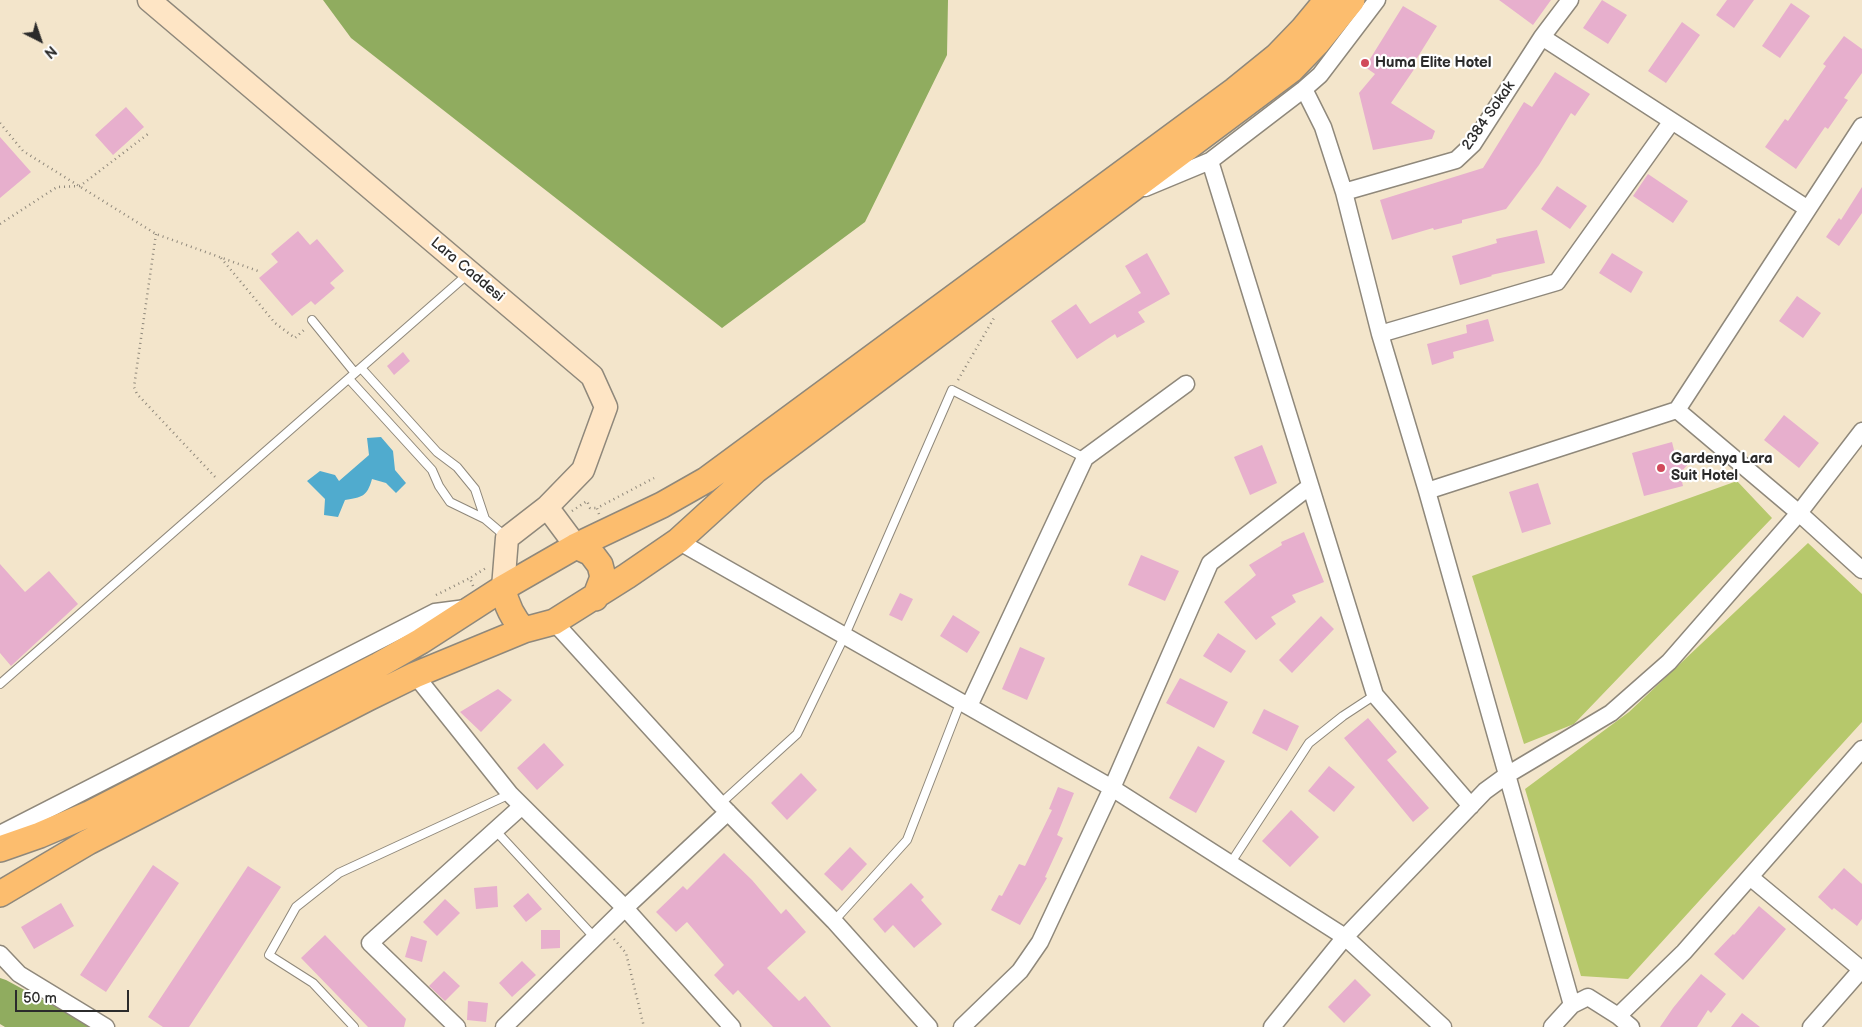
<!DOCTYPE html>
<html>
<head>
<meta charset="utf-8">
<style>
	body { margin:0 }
	#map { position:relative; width:1862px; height:1027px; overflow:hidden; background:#f3e5cb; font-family:"Balsamiq Sans",sans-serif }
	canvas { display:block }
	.north { position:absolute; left:15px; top:15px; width:50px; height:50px; -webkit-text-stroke:4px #fff; paint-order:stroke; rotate:139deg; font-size:14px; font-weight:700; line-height:20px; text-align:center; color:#2b2b2b }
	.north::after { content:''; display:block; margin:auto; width:18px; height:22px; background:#2b2b2b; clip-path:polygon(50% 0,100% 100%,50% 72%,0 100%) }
	.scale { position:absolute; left:15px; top:990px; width:114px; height:22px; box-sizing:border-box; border:2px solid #2b2b2b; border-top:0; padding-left:6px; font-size:15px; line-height:18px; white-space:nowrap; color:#2b2b2b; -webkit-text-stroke:4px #fff; paint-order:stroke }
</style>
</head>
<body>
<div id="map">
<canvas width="1862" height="1027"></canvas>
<div class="north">N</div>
<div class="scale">50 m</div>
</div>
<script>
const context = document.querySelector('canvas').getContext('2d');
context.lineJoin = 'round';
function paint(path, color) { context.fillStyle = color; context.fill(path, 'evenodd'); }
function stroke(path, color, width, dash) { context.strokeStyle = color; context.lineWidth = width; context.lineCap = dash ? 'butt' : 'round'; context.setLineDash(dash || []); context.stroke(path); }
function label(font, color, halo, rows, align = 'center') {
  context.font = font + ' "Balsamiq Sans",sans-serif'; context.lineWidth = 4.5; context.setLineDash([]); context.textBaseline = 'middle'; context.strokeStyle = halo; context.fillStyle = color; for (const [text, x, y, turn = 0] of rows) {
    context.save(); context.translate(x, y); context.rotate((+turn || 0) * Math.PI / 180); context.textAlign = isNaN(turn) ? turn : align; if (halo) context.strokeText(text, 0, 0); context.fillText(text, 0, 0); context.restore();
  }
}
const green = new Path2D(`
	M 1737,481 L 1772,518 L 1574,724 L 1524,744 L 1472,576 Z
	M 1808,543 L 1862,594 L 1862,722 L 1628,979 L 1581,976 L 1525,789 L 1629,712 Z`);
const forest = new Path2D(`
	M 323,0 L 948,0 L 947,55 L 865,222 L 722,328 L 351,38 Z
	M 0,978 L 6,980 L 93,1027 L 5,1027 L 0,1024 Z`);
const water = new Path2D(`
	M 381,437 L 393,451 L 395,470 L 406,483 L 396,493 L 386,483 L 372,479 C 367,497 362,497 345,500 L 338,517 L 324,515 L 325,499 L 307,481 L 320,471 L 335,475 L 339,481 L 369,455 L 367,438 Z`);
const building = new Path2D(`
	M 1499,0 L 1551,0 L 1533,25 Z
	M 1602,0 L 1627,15 L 1608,44 L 1583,28 Z
	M 1727,0 L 1754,0 L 1734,28 L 1716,15 Z
	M 1791,3 L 1810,16 L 1780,58 L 1762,46 Z
	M 1403,6 L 1437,26 L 1414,63 L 1417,65 L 1391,103 L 1435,131 L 1432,139 L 1373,150 L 1359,93 L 1375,74 L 1365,67 Z
	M 1682,22 L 1700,35 L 1666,83 L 1648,71 Z
	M 1844,36 L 1862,49 L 1862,73 L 1844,98 L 1848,100 L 1828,129 L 1825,127 L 1796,169 L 1765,147 L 1785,119 L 1788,121 L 1826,66 L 1823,64 Z
	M 1555,72 L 1590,94 L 1575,116 L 1571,113 L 1539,165 L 1506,209 L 1462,220 L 1462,223 L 1434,230 L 1433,228 L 1392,240 L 1380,200 L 1483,168 L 1524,102 L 1532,107 Z
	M 126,107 L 144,127 L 113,155 L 95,135 Z
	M 0,137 L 31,172 L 0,198 Z
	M 1648,174 L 1688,201 L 1673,223 L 1633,196 Z
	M 1557,186 L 1587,206 L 1570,229 L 1541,209 Z
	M 1862,187 L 1862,213 L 1839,246 L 1826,237 L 1839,218 L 1841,220 Z
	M 1537,230 L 1545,263 L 1491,275 L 1492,276 L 1460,285 L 1452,256 L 1497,243 L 1496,239 Z
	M 298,231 L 310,245 L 317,239 L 344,271 L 330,283 L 335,288 L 315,305 L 311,301 L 292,316 L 259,278 L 278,262 L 271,254 Z
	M 1147,253 L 1170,294 L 1138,312 L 1145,322 L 1117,338 L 1115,334 L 1077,359 L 1051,321 L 1076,304 L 1090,324 L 1141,293 L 1125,266 Z
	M 1612,253 L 1643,272 L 1631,293 L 1599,273 Z
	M 1797,296 L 1821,313 L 1803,338 L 1779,321 Z
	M 1488,319 L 1494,341 L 1453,352 L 1454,358 L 1432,365 L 1427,344 L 1467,333 L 1466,325 Z
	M 403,352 L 410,361 L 394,375 L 387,366 Z
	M 1784,415 L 1819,443 L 1799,468 L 1764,440 Z
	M 1672,442 L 1675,454 L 1690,462 L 1680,473 L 1683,486 L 1644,496 L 1632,453 Z
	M 1262,445 L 1277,483 L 1250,495 L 1234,457 Z
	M 1538,483 L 1551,524 L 1522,533 L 1509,492 Z
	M 1304,532 L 1324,582 L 1292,595 L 1296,602 L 1271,617 L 1276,624 L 1256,640 L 1224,602 L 1256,575 L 1249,565 L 1282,545 L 1281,542 Z
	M 1141,555 L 1179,571 L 1165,601 L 1128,585 Z
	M 0,564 L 25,592 L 49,571 L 78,604 L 11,666 L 0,653 Z
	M 900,593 L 913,599 L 902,621 L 889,615 Z
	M 953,615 L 980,632 L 967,653 L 940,636 Z
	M 1321,616 L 1334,629 L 1292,673 L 1279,660 Z
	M 1218,633 L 1246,651 L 1231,673 L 1203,656 Z
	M 1020,647 L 1045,658 L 1027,700 L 1002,689 Z
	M 1180,678 L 1228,702 L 1214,728 L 1166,703 Z
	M 498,689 L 512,700 L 481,732 L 460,712 Z
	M 1264,709 L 1299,726 L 1287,751 L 1252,733 Z
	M 1368,718 L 1397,752 L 1387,760 L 1429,808 L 1413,822 L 1344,738 Z
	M 544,743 L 564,765 L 537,790 L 517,768 Z
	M 1198,746 L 1225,761 L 1196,813 L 1169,798 Z
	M 1329,766 L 1355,787 L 1334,812 L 1308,791 Z
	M 801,773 L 817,790 L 787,820 L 771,803 Z
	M 1058,787 L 1074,793 L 1057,835 L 1063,838 L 1045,877 L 1047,878 L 1020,925 L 991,910 L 999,895 L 1002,896 L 1019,864 L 1025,866 L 1052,810 L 1049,809 Z
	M 1291,810 L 1319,837 L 1290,867 L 1262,841 Z
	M 850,847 L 867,864 L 842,891 L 824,874 Z
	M 724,853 L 752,880 L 781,914 L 786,909 L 806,932 L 767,968 L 799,1001 L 805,996 L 831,1027 L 773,1027 L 738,990 L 733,995 L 714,975 L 724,965 L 687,922 L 676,932 L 656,912 L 683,886 L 687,890 Z
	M 153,865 L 179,883 L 106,992 L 80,975 Z
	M 248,866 L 281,887 L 189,1027 L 163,1027 L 148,1017 Z
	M 1844,868 L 1862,884 L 1862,919 L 1857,926 L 1834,908 L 1832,910 L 1818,897 Z
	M 911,883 L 924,897 L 921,900 L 942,924 L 914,948 L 893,925 L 885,933 L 873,919 Z
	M 497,886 L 498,907 L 476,909 L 474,888 Z
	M 528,893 L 542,909 L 526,922 L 513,906 Z
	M 445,899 L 460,913 L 437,936 L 423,922 Z
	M 61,903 L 74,926 L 34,949 L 21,927 Z
	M 1759,906 L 1786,929 L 1743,980 L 1714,954 L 1733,934 L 1734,935 Z
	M 541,930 L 560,930 L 560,948 L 541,949 Z
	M 325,935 L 406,1019 L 404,1027 L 368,1027 L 301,958 Z
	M 411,936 L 427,941 L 422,962 L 405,957 Z
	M 522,961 L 536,975 L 512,997 L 499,983 Z
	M 444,971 L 460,986 L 445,1001 L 429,986 Z
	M 1701,974 L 1726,994 L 1711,1013 L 1708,1010 L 1697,1027 L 1660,1027 L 1673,1008 Z
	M 1355,979 L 1371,995 L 1344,1023 L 1328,1007 Z
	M 468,1001 L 488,1003 L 486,1022 L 467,1020 Z
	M 1742,1013 L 1760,1027 L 1731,1027 Z`);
const path = new Path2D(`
	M 0,123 L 23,151 L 156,234 L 258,271
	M 0,224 L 57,187 L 80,186 L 148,134
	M 156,234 L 134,387 L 137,394 L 217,479
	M 221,258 L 275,323 L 295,338 L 305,329
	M 958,380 L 994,318
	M 572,511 L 587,501 L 590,508 L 597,508
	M 599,514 L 597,508 L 654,478
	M 473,586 L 470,578 L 486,568
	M 436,595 L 470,578
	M 614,939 L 626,953 L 644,1027`);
const lane = new Path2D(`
	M 312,320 L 355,373
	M 361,368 L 437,452 L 457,467 L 475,489 L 485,519
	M 349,379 L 432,470 L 439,486 L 450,502 L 485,519 L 505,536
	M 0,684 L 468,274
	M 720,804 L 797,734 L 845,635 L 952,390 L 1085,458
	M 495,830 L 595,938
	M 1230,864 L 1309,743 L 1343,716 L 1375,695
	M 834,921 L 907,840 L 961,701
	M 354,1027 L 313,983 L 269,955 L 296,907 L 339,873 L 510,794`);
const street = new Path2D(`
	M 1542,37 L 1808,209
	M 1304,89 L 1323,127 L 1344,192 L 1380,334 L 1427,491 L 1572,1005
	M 1210,161 L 1375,695 L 1471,806
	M 1145,188 L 1210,161 L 1304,89 L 1320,75 L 1377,0
	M 1344,192 L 1456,160 L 1473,144 L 1542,37 L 1570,0
	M 1380,334 L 1557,282 L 1672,121
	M 1677,410 L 1799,513 L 1862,570
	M 1427,491 L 1677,410 L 1862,126
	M 678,541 L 1112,788 L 1345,937 L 1443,1027
	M 554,622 L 720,804 L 834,921 L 929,1027
	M 415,675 L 510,794 L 625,908 L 732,1027
	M 969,706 L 1085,458 L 1186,384
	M 0,834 L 435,612 L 466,608
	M 1750,877 L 1862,970
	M 0,954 L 19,974 L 106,1027
	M 1618,1016 L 1684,952 L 1862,749
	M 457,1027 L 370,943 L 522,806
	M 504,1027 L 625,908 L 728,812
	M 962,1027 L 1020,971 L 1040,942 L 1112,788 L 1210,563 L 1309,487
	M 1272,1027 L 1345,937 L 1485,791 L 1507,775 L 1611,713 L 1669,662 L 1799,513 L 1862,431
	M 1552,1027 L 1572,1005 L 1588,997 L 1618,1016 L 1631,1027
	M 1811,1027 L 1861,970`);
const secondary = new Path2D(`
	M 149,0 L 592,376 L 606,407 L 583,470 L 547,507 L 507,538 L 503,588
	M 547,507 L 576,546`);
const primary = new Path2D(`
	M 576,546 L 591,553 L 600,565 L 603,577 L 595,598
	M 503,588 C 506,604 512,618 524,630
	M 0,849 L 40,835 L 89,814 L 379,665 L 421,641 L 503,588 L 576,546 L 662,505 L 706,480 L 1235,90 L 1277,56 L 1303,29 L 1327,0
	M 0,894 L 88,842 L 368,698 L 415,675 L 524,630 L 554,622 L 627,576 L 678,541 L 756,470 L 1291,70 L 1317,43 L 1352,0`);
const markers = [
	[1365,63,5,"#d1495b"],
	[1661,468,5,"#d1495b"]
];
const poiNames = [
	["Huma Elite Hotel",1375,63],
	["Gardenya Lara",1671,459],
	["Suit Hotel",1671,476]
];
const streetNames = [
	["2384 Sokak",1489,116,-55],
	["Lara Caddesi",467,270,40]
];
paint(green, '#b6c86b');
paint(forest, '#90ac5f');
paint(water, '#50abce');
paint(building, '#e7afcd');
stroke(lane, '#8f887b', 10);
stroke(street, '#8f887b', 19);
stroke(secondary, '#8f887b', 25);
stroke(primary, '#8f887b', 28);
stroke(path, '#8f887b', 2.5, [1, 4]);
stroke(lane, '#fff', 8);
stroke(street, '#fff', 16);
stroke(secondary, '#fee5c5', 22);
stroke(primary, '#fcbd6e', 25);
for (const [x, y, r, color] of markers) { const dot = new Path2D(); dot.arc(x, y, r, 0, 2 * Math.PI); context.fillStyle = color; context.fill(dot); stroke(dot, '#fff', 2); }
label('bold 15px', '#2b2b2b', '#fff', poiNames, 'left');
label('15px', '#2b2b2b', '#fff', streetNames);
</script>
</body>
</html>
